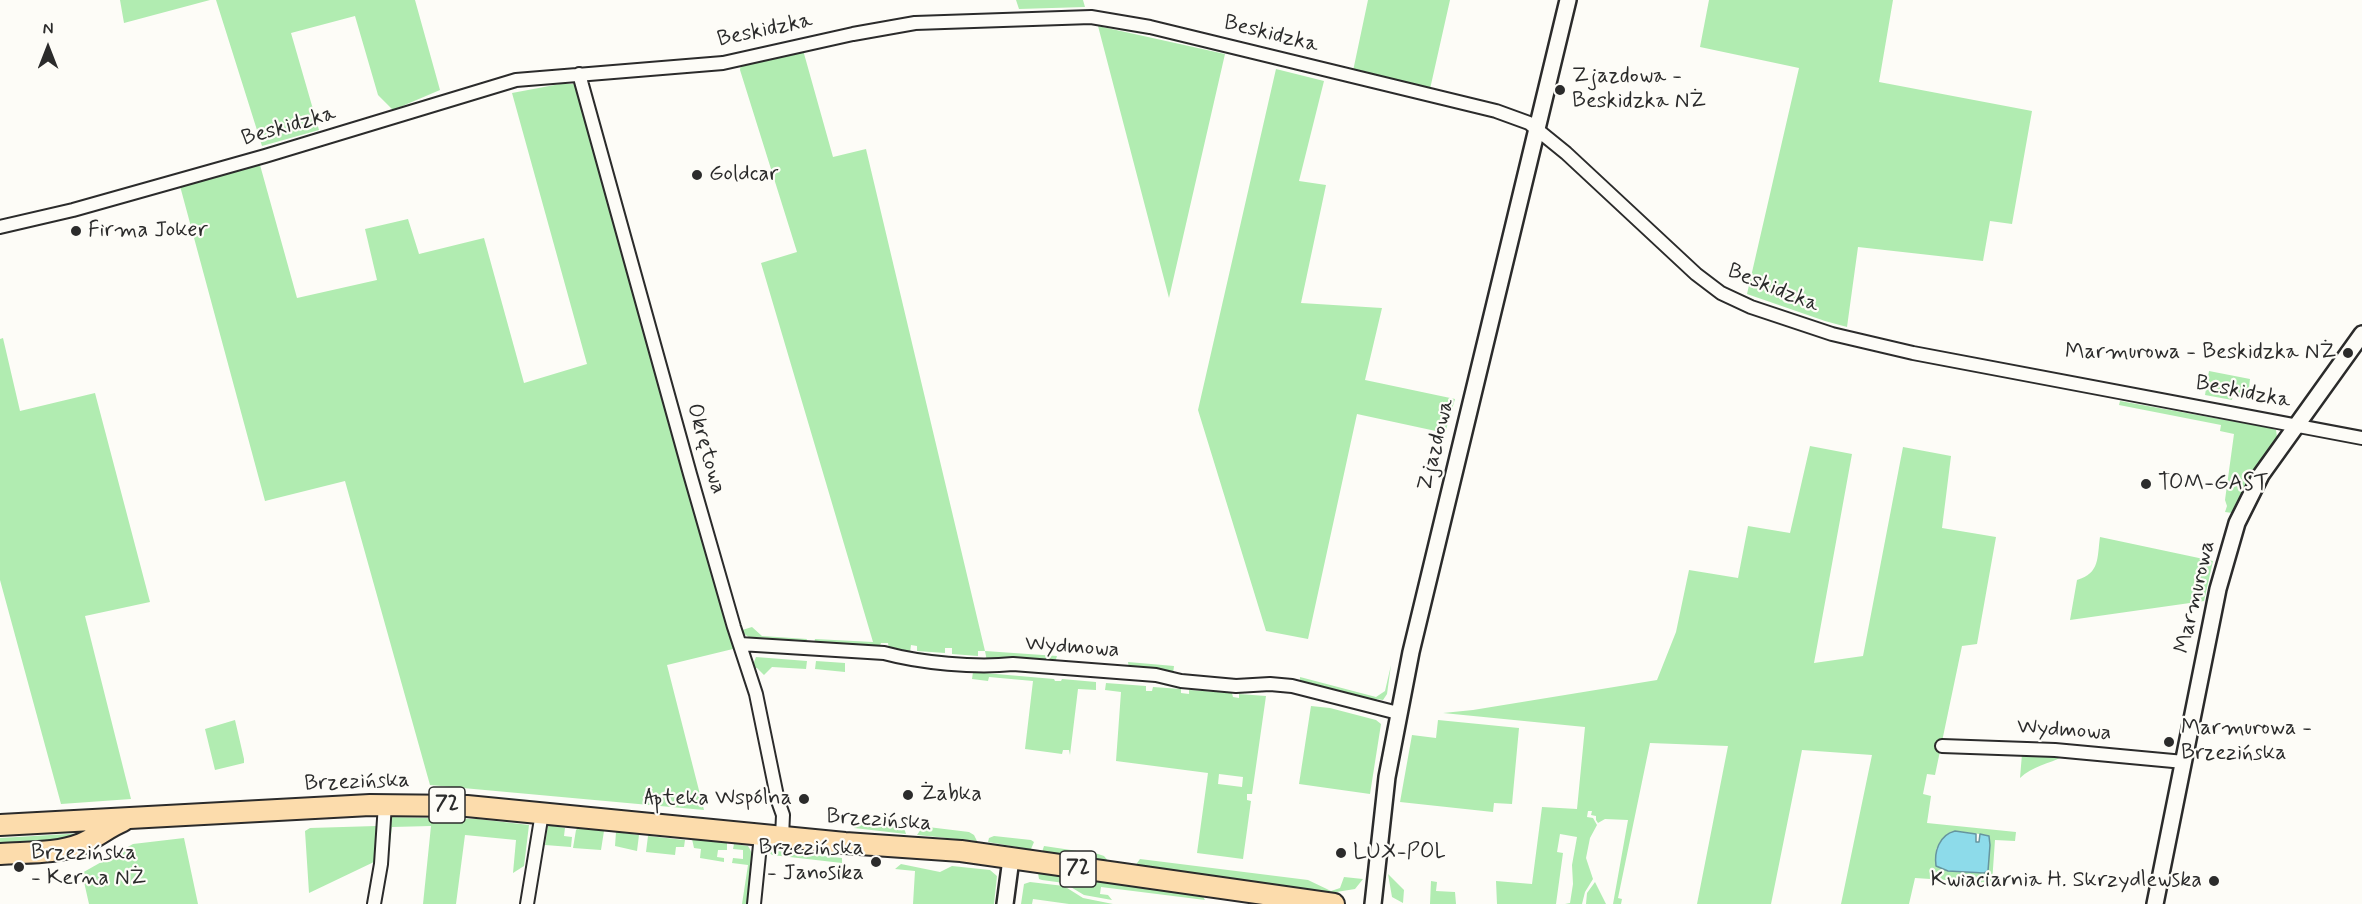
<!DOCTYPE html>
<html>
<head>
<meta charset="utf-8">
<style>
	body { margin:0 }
	#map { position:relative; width:2362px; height:904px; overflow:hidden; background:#fdfcf7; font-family:Mynerve,sans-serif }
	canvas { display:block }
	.north { position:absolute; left:18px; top:18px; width:60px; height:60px; -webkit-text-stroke:4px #fdfcf7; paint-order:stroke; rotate:0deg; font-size:16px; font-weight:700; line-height:24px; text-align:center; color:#2b2b2b }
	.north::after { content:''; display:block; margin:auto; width:21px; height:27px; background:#2b2b2b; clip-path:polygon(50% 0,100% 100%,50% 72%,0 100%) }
</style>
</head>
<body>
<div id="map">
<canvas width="2362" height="904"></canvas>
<div class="north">N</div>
</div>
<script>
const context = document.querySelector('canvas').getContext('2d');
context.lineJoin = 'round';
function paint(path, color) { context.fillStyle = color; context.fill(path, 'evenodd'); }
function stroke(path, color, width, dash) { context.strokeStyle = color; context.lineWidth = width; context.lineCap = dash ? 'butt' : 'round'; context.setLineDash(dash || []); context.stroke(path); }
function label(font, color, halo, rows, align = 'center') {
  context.font = font + ' Mynerve,sans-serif'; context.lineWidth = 4.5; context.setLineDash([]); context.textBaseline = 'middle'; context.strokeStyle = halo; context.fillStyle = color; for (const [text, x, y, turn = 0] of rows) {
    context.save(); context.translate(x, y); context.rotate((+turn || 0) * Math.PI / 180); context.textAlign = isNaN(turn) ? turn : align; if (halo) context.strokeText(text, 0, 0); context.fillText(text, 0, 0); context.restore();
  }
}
const green = new Path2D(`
	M 120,0 L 210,0 L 124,23 Z
	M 216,0 L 415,0 L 440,90 L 393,110 L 378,95 L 355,16 L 291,33 L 319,130 L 262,146 Z
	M 1016,0 L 1083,0 L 1085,7 L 1019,9 Z
	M 1368,0 L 1450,0 L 1430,89 L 1353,71 Z
	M 1709,0 L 1893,0 L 1879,82 L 2032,111 L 2012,224 L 1990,221 L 1983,261 L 1858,247 L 1847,327 L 1825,321 L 1747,294 L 1799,68 L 1700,47 Z
	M 1098,26 L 1225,54 L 1169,298 Z
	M 803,50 L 833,157 L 866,149 L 985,651 L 1057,656 L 1055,662 L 1008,658 L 987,661 L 985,651 L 978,651 L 978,656 L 952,654 L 952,648 L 945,648 L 945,653 L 917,651 L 917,646 L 911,645 L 910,653 L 889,649 L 888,643 L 881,643 L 879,648 L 814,643 L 815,639 L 873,642 L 761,263 L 797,252 L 740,70 L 741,64 Z
	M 1276,69 L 1324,81 L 1299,181 L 1326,185 L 1301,303 L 1382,308 L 1365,380 L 1455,399 L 1445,433 L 1357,414 L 1308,639 L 1266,631 L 1198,410 Z
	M 560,84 L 574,84 L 578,89 L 737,648 L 667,665 L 704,810 L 430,785 L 345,481 L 265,501 L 180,186 L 260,165 L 297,298 L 377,280 L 365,229 L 408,219 L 419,254 L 484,238 L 524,383 L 587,364 L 512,93 Z
	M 3,338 L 20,411 L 95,393 L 150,602 L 85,616 L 131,799 L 61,804 L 0,580 L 0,339 Z
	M 2209,371 L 2250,379 L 2248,396 L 2233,393 L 2232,400 L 2205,395 Z
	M 2120,401 L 2270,428 L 2276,430 L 2277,437 L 2260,461 L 2232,513 L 2225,512 L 2227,506 L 2225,500 L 2234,434 L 2220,431 L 2221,425 L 2119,405 Z
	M 1810,446 L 1852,454 L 1814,663 L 1863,656 L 1903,447 L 1951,456 L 1942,528 L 1996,537 L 1977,644 L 1962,646 L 1935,775 L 1927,774 L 1923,794 L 1931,796 L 1927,823 L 2016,832 L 2015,841 L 1995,840 L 1992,883 L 1915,878 L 1909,904 L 1841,904 L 1872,755 L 1802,750 L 1771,904 L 1697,904 L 1728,746 L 1650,743 L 1618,898 L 1622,899 L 1621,904 L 1613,904 L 1628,820 L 1605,819 L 1598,823 L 1596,820 L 1596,816 L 1591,815 L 1592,811 L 1588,811 L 1587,817 L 1593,818 L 1597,825 L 1590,838 L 1586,858 L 1593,879 L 1585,892 L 1582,904 L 1565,904 L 1570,903 L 1573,884 L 1572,865 L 1577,837 L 1560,834 L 1557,852 L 1563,853 L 1556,904 L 1497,904 L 1496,881 L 1532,884 L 1542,807 L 1577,809 L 1585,727 L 1443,713 L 1473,710 L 1657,680 L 1676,632 L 1689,570 L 1738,578 L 1748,526 L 1790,533 ZM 1955,831 L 1987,835 L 1990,838 L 1988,871 L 1984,873 L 1948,871 L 1936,866 L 1936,849 L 1950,832 Z
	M 2100,537 L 2213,561 L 2204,601 L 2070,620 L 2077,580 C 2100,573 2097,558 2100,537 Z
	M 752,627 L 762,636 L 807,639 L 805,644 L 768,642 L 768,638 L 749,637 L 739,631 Z
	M 756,657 L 807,661 L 806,669 L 772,667 L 764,675 L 757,668 L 753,668 L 751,662 L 754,662 Z
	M 816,661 L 845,663 L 845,672 L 815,669 Z
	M 1128,662 L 1174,666 L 1173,674 L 1129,668 Z
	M 1391,665 L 1387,694 L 1383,700 L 1377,699 L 1375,702 L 1300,682 L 1300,677 L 1376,697 L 1385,691 Z
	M 973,672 L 1054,679 L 1055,681 L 1061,681 L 1062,679 L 1096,682 L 1096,690 L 1078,689 L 1070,755 L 1069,750 L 1063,750 L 1062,754 L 1025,749 L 1033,681 L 989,677 L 988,681 L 972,679 Z
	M 1106,683 L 1146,686 L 1146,691 L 1152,691 L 1153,687 L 1181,689 L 1181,693 L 1189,694 L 1189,690 L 1232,693 L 1233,697 L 1239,698 L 1239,694 L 1266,696 L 1252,794 L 1247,794 L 1247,800 L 1251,801 L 1243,859 L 1197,853 L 1208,773 L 1116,761 L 1121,692 L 1105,690 ZM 1219,774 L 1243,777 L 1242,787 L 1218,784 Z
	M 1311,706 L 1330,708 L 1376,720 L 1381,724 L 1370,794 L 1299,784 Z
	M 235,720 L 244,759 L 244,763 L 215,770 L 205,729 Z
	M 1438,720 L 1519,728 L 1512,804 L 1494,803 L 1493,812 L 1400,802 L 1412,735 L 1436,738 Z
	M 2022,754 L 2064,756 C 2049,764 2032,766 2020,778 Z
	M 389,817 L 478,819 L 529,825 L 524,866 L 513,873 L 516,840 L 465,835 L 456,904 L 423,904 L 431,826 L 392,827 L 385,882 L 383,881 Z
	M 874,820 C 886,821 903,820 906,834 L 854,828 L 854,826 Z
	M 548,825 L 565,828 L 564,836 L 572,837 L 571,847 L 545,845 Z
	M 376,826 L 376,861 L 309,893 L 305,831 L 310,828 Z
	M 928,827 L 969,832 L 974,835 L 977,841 L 917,835 L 921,829 Z
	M 578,828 L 604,831 L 601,850 L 573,848 L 576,830 Z
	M 616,832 L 639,835 L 637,851 L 615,846 Z
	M 85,833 L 75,841 L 0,846 L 0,838 Z
	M 648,836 L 685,840 L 684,847 L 676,847 L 675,855 L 646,852 Z
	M 994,836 L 1031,840 L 1034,842 L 1031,849 L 1028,849 L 988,842 L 989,838 Z
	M 184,838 L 198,904 L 89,904 L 82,873 L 133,844 Z
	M 692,839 L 727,843 L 727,850 L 718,850 L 717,857 L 724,858 L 724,862 L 700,858 L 701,849 L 694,848 Z
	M 734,844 L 748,846 C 759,862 752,886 750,904 L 742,904 L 748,865 L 732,863 L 733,858 L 743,859 L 743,850 L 733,849 Z
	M 1044,846 L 1098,854 L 1104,856 L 1110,863 L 1042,852 Z
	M 767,850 L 842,858 L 842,863 L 772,855 Z
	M 1140,859 L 1308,880 L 1331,891 L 1340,888 L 1344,877 L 1363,879 L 1355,889 L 1330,893 L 1135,866 Z
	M 901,864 L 940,872 L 952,866 L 990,870 L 997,876 L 994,904 L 913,904 L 915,871 L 895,869 Z
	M 1038,873 L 1202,895 L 1205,900 L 1101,887 L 1100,894 L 1108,895 L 1112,900 L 1084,895 L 1064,883 L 1042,880 L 1039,879 Z
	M 1388,874 L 1404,890 L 1403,903 L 1392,897 Z
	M 1431,881 L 1437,882 L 1436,891 L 1455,892 L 1456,904 L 1430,904 Z
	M 1030,882 L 1064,886 L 1083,898 L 1113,904 L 1069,904 L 1033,899 L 1032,904 L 1021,904 L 1024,884 Z
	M 1595,882 L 1606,904 L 1586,904 L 1587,893 Z`);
const water = new Path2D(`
	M 1955,831 L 1976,834 L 1976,842 L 1979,842 L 1980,834 L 1989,836 L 1990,845 L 1988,871 L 1984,873 L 1948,871 L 1936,866 C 1934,852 1939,835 1955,831 Z`);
const minor = new Path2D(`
	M 579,74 L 690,474 L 734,627 L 756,694 L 778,801 L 783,815 L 782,837
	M 0,227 L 73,210 L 265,156 L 516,80 L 723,63 L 853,34 L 915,23 L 1091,17 L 1150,27 L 1496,111 L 1529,123 L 1566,153 L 1696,274 L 1721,293 L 1751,307 L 1832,334 L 1913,353 L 2362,438
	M 740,644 L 884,653 C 921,663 975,668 1013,664 L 1156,675 L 1181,681 L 1236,686 L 1270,684 L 1292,686 L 1398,713
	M 1942,746 L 2055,750 L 2184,762
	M 374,904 L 381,864 L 385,804
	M 527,904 L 542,813
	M 754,904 L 761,835`);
const tertiary = new Path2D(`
	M 1005,904 L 1011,859
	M 1373,904 L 1387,777 L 1411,652 L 1568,0
	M 2155,904 L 2218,589 L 2237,523 L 2261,475 L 2362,334`);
const primary = new Path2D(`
	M 0,825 L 370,805 L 467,806 L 845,843 L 961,851 L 1334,904
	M 0,854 C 26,852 56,854 81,844 C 96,838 108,827 123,821`);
const markers = [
	[1560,90,6,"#2b2b2b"],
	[697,175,6,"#2b2b2b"],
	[76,231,6,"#2b2b2b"],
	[2348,353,6,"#2b2b2b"],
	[2146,484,6,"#2b2b2b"],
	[2169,742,6,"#2b2b2b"],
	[908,795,6,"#2b2b2b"],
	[804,799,6,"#2b2b2b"],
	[1341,853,6,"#2b2b2b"],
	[876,862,6,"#2b2b2b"],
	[19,867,6,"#2b2b2b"],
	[2214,881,6,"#2b2b2b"]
];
const shields = [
	[447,805,36],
	[1078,869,36]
];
const shieldNames = [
	["72",447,805],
	["72",1078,869]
];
const streetNames = [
	["Beskidzka",765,31,-12],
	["Beskidzka",1271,35,14],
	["Beskidzka",289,127,-16],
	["Beskidzka",1773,289,22],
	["Beskidzka",2243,393,11],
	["Zjazdowa",1437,445,-76],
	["Okrętowa",705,449,74],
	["Marmurowa",2196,597,-77],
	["Wydmowa",1072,648,4],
	["Wydmowa",2064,731,4],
	["Brzezińska",357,783,-2],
	["Brzezińska",879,821,4]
];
const poiNames = [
	["Zjazdowa -",1572,77],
	["Beskidzka NŻ",1572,102],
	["Goldcar",709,175],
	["Firma Joker",88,231],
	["Marmurowa - Beskidzka NŻ",2336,353,"right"],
	["TOM-GAST",2158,484],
	["Marmurowa -",2181,729],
	["Brzezińska",2181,754],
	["Żabka",920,795],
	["Apteka Wspólna",792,799,"right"],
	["Brzezińska",864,849,"right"],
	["- Janosika",864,874,"right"],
	["LUX-POL",1353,853],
	["Brzezińska",31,854],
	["- Kerna NŻ",31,879],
	["Kwiaciarnia H. Skrzydlewska",2202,881,"right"]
];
paint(green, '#b1ecb1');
paint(water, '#8ddbea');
stroke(water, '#66959e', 1.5);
stroke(minor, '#2b2b2b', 16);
stroke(tertiary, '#2b2b2b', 20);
stroke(primary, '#2b2b2b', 24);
stroke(minor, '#fdfcf7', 12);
stroke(tertiary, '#fdfcf7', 15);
stroke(primary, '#fcdcac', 20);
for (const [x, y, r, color] of markers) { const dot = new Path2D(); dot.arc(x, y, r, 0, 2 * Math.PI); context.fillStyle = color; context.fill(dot); stroke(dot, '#fdfcf7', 2); }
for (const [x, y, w] of shields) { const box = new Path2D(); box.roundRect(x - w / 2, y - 18, w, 36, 4.5); context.fillStyle = '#fdfcf7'; context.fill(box); stroke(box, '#2b2b2b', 1.5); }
label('bold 21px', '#2b2b2b', null, shieldNames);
label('22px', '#2b2b2b', '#fdfcf7', streetNames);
label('22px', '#2b2b2b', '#fdfcf7', poiNames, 'left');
</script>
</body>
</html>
